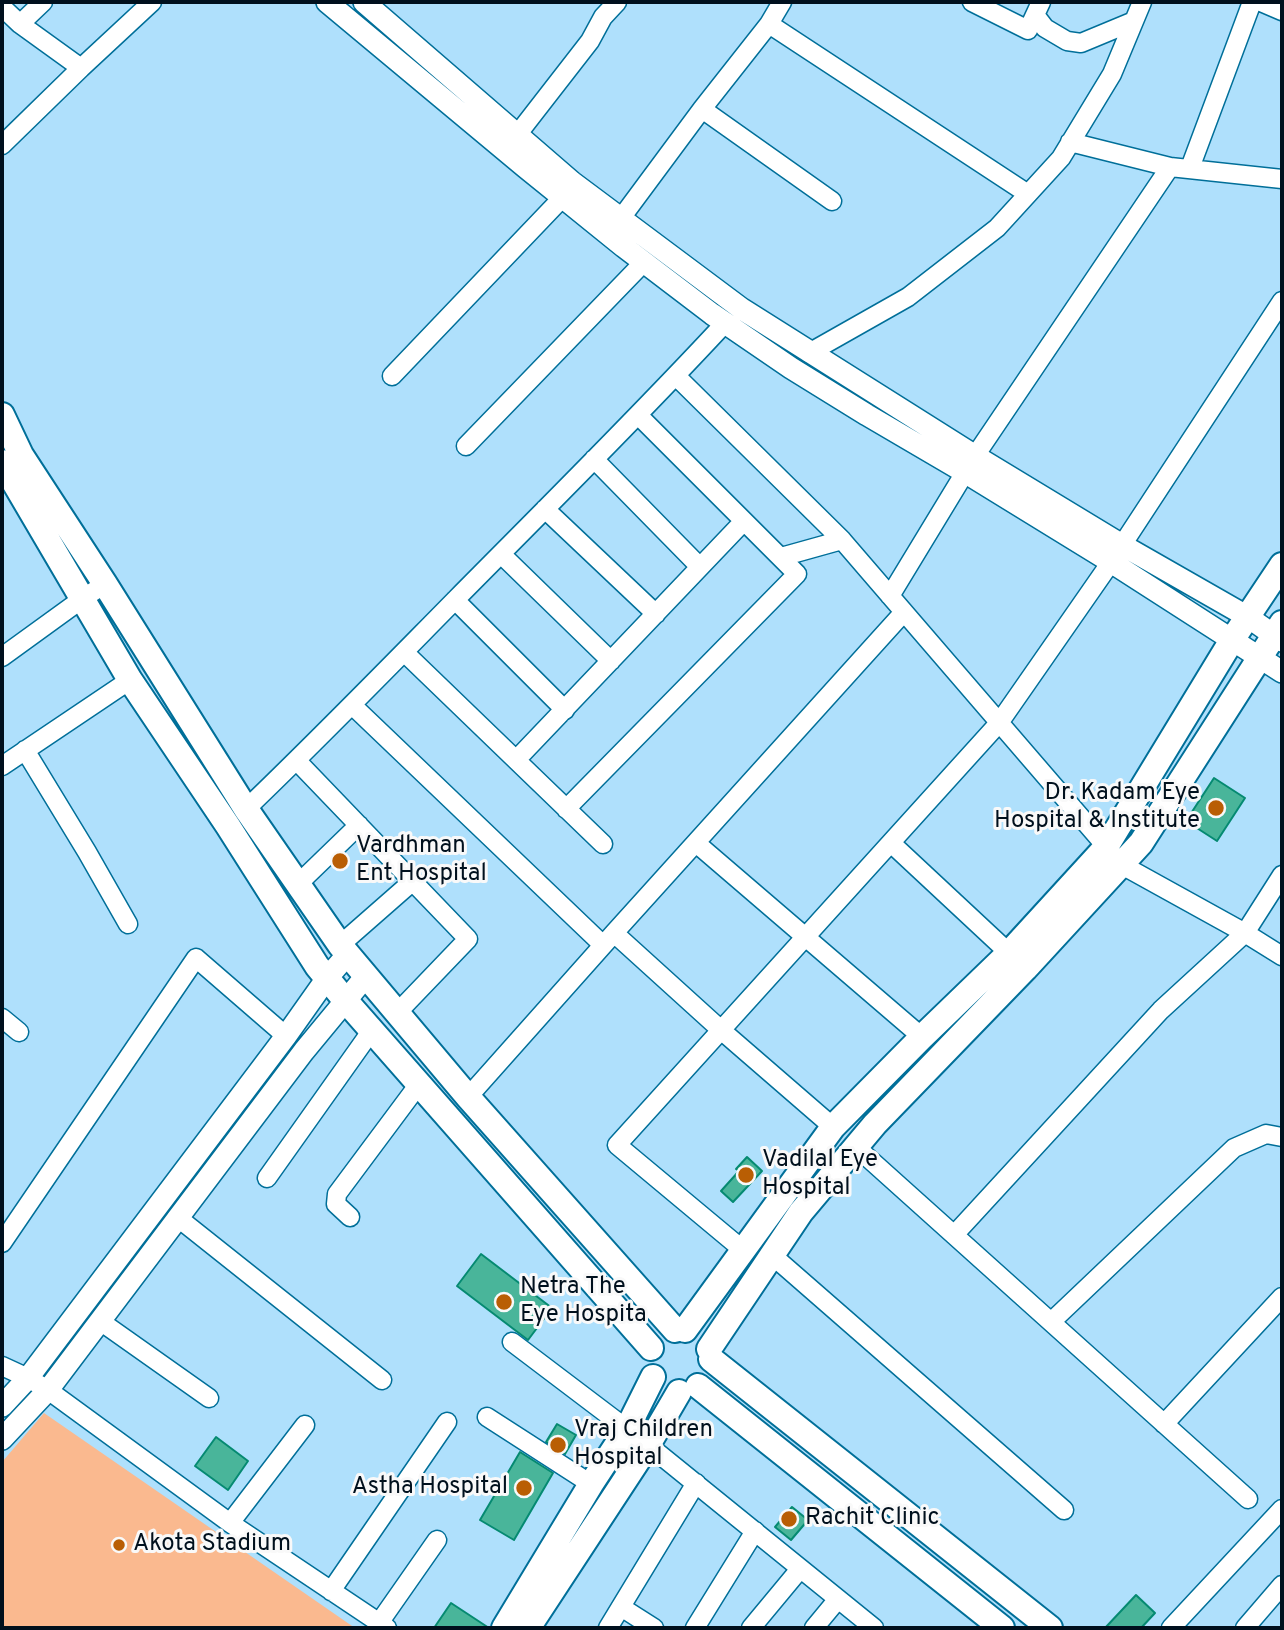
<!DOCTYPE html>
<html>
<head>
<meta charset="utf-8">
<style>
	body { margin:0 }
	#map { position:relative; width:1284px; height:1630px; overflow:hidden; background:#afe0fc; font-family:Overpass,sans-serif }
	canvas { display:block }
	.frame { position:absolute; inset:0; border:4px solid #00101d; pointer-events:none }
</style>
</head>
<body>
<div id="map">
<canvas width="1284" height="1630"></canvas>
<div class="frame"></div>
</div>
<script>
const context = document.querySelector('canvas').getContext('2d');
context.lineJoin = 'round';
function paint(path, color) { context.fillStyle = color; context.fill(path, 'evenodd'); }
function stroke(path, color, width, dash) { context.strokeStyle = color; context.lineWidth = width; context.lineCap = dash ? 'butt' : 'round'; context.setLineDash(dash || []); context.stroke(path); }
function label(font, color, halo, rows, align = 'center') {
  context.font = font + ' Overpass,sans-serif'; context.lineWidth = 6; context.setLineDash([]); context.textBaseline = 'middle'; context.strokeStyle = halo; context.fillStyle = color; for (const [text, x, y, turn = 0] of rows) {
    context.save(); context.translate(x, y); context.rotate((+turn || 0) * Math.PI / 180); context.textAlign = isNaN(turn) ? turn : align; if (halo) context.strokeText(text, 0, 0); context.fillText(text, 0, 0); context.restore();
  }
}
const green = new Path2D(`
	M 44,1413 L 355,1628 L 2,1628 L 2,1462 Z`);
const building = new Path2D(`
	M 1214,778 L 1245,798 L 1217,841 L 1186,821 Z
	M 747,1157 L 762,1171 L 733,1202 L 721,1191 L 739,1171 L 736,1169 Z
	M 481,1254 L 552,1308 L 528,1340 L 457,1286 Z
	M 557,1424 L 576,1435 L 565,1454 L 546,1442 Z
	M 216,1437 L 248,1461 L 228,1490 L 195,1466 Z
	M 520,1452 L 553,1473 L 514,1540 L 480,1520 Z
	M 792,1507 L 808,1520 L 791,1540 L 775,1527 Z
	M 1136,1595 L 1155,1613 L 1141,1628 L 1105,1628 Z
	M 451,1603 L 489,1628 L 434,1628 Z`);
const minor = new Path2D(`
	M 972,2 L 1028,30 L 1041,2
	M 1261,2 L 1282,11
	M 2,7 L 20,24 L 81,68
	M 1035,15 L 1045,28 L 1067,41 L 1081,43 L 1134,21
	M 20,24 L 43,2
	M 769,24 L 1028,194
	M 702,109 L 832,201
	M 1070,142 L 1170,167 L 1282,179
	M 510,144 L 590,41 L 603,17 L 617,2
	M 2,145 L 81,68 L 152,2
	M 1190,168 L 1252,2
	M 613,229 L 702,109 L 769,24 L 782,2
	M 809,353 L 908,297 L 997,228 L 1061,158 L 1112,74 L 1142,2
	M 392,376 L 563,197
	M 676,376 L 842,540 L 1122,865 L 1245,933 L 1282,956
	M 466,446 L 644,262
	M 594,459 L 700,567
	M 545,509 L 656,614
	M 501,554 L 611,661
	M 781,557 L 842,540
	M 890,596 L 975,456 L 1170,167
	M 455,600 L 565,710
	M 404,652 L 603,844
	M 2,657 L 82,599 L 105,584
	M 352,705 L 603,945
	M 25,750 L 87,852 L 128,924
	M 516,760 L 744,521
	M 297,761 L 468,939 L 397,1013
	M 2,766 L 130,680
	M 246,809 C 318,740 387,669 457,598 C 547,507 638,417 725,323
	M 566,809 L 797,574 L 638,415
	M 696,843 L 922,1037
	M 891,843 L 1009,953
	M 298,884 L 359,825
	M 614,933 L 721,1030 L 833,1127
	M 340,945 L 413,881
	M 2,1018 L 19,1032
	M 468,1097 L 614,933 L 904,612
	M 856,1147 L 1248,1499
	M 267,1178 L 372,1030
	M 177,1217 L 382,1380
	M 350,1217 L 336,1204 L 337,1194 L 419,1084
	M 954,1235 L 1161,1010 L 1245,933 L 1282,875
	M 2,1243 L 196,958 L 286,1036
	M 743,1250 L 617,1145 L 999,723 L 1111,562 L 1282,301
	M 773,1256 L 1064,1510
	M 100,1321 L 209,1398
	M 1051,1322 L 1234,1148 L 1266,1134 L 1282,1137
	M 512,1342 L 648,1445 L 874,1628
	M 2,1366 L 28,1378 L 48,1390 L 230,1523 L 387,1628
	M 487,1417 L 591,1484
	M 1164,1424 L 1282,1297
	M 230,1523 L 305,1425
	M 331,1591 L 447,1422
	M 621,1607 L 654,1628
	M 379,1623 L 437,1540
	M 608,1628 L 696,1483
	M 695,1628 L 755,1531
	M 751,1628 L 800,1569
	M 814,1628 L 838,1599
	M 1171,1628 L 1282,1509
	M 1245,1628 L 1282,1585`);
const tertiary = new Path2D(`
	M 327,2 L 525,167 L 624,247 L 712,314 L 791,368 L 867,415 L 966,473 L 1111,562 L 1282,672
	M 364,2 L 572,182 L 742,309 L 975,456 L 1122,545 L 1248,617 L 1282,641
	M 2,1406 L 28,1378 L 286,1036 L 327,978 L 348,954
	M 2,1439 L 48,1390 L 304,1051 L 366,976`);
const secondary = new Path2D(`
	M 2,415 L 21,455 L 105,584 L 246,809 L 340,945 L 468,1097 L 675,1330
	M 2,462 L 130,680 L 228,826 L 317,966 L 345,1000 L 651,1348
	M 685,1330 L 833,1127 L 922,1037 L 1009,953 L 1106,847 L 1232,640 L 1282,565
	M 709,1349 L 801,1212 L 875,1124 L 1025,969 L 1141,843 L 1282,623
	M 711,1359 L 1050,1628
	M 698,1386 L 1002,1628
	M 504,1628 L 591,1484 L 627,1429 L 653,1377
	M 528,1628 L 648,1445 L 679,1392`);
const markers = [
	[1216,808,9,"#b95e04"],
	[340,861,9,"#b95e04"],
	[746,1175,9,"#b95e04"],
	[504,1302,9,"#b95e04"],
	[558,1445,9,"#b95e04"],
	[524,1488,9,"#b95e04"],
	[789,1519,9,"#b95e04"],
	[119,1545,7,"#b95e04"]
];
const poiNames = [
	["Dr. Kadam Eye",1200,794,"right"],
	["Hospital & Institute",1200,822,"right"],
	["Vardhman",356,847],
	["Ent Hospital",356,875],
	["Vadilal Eye",762,1161],
	["Hospital",762,1189],
	["Netra The",520,1288],
	["Eye Hospita",520,1316],
	["Vraj Children",574,1431],
	["Hospital",574,1459],
	["Astha Hospital",508,1488,"right"],
	["Rachit Clinic",805,1519],
	["Akota Stadium",133,1545]
];
paint(green, '#fab98f');
paint(building, '#49b59a');
stroke(building, '#058a71', 2);
stroke(minor, '#006f99', 21);
stroke(tertiary, '#006f99', 24);
stroke(secondary, '#006f99', 28);
stroke(minor, '#fff', 18);
stroke(tertiary, '#fff', 21);
stroke(secondary, '#fff', 24);
for (const [x, y, r, color] of markers) { const dot = new Path2D(); dot.arc(x, y, r, 0, 2 * Math.PI); context.fillStyle = color; context.fill(dot); stroke(dot, '#f9f9f9', 2.5); }
label('24px', '#00101d', '#f9f9f9', poiNames, 'left');
</script>
</body>
</html>
